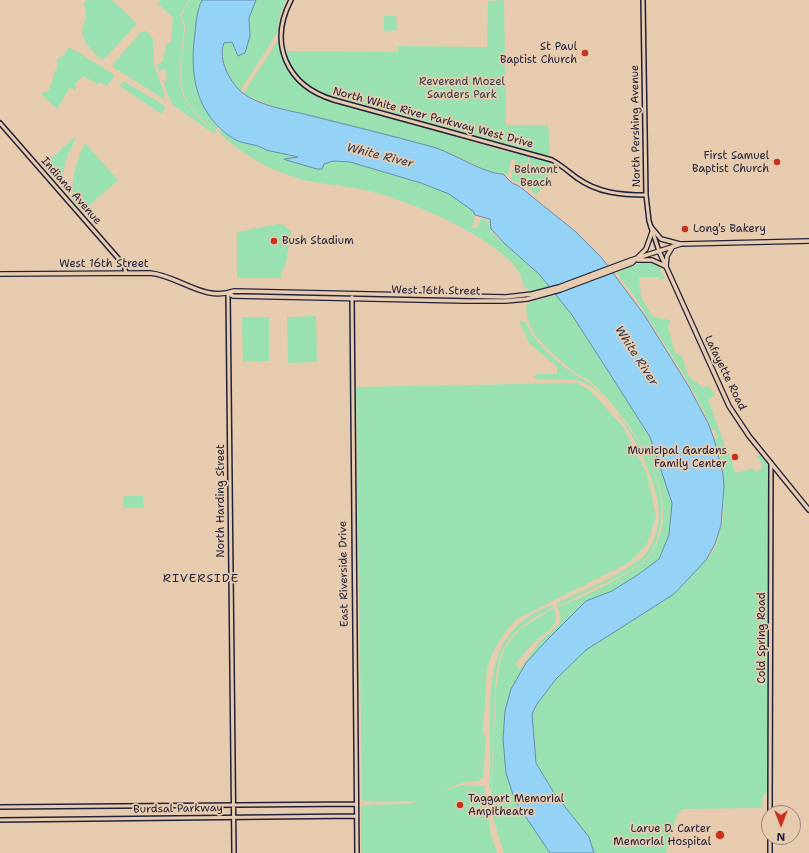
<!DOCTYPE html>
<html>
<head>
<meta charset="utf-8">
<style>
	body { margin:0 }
	#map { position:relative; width:809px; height:853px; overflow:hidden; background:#e7cbae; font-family:"Shantell Sans",sans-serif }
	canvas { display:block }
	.north { position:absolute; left:761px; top:805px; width:40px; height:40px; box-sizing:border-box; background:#e7cbae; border:1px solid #988780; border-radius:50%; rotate:180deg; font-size:11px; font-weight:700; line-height:16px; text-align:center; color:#22223b }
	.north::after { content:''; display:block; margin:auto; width:14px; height:18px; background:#c8321e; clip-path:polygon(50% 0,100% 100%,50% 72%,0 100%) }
</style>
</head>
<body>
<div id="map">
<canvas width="809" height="853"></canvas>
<div class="north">N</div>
</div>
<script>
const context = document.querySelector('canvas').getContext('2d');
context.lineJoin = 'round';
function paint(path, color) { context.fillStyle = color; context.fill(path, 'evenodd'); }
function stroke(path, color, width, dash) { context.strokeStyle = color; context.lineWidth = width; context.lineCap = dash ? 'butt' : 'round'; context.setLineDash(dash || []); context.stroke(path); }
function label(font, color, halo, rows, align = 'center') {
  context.font = font + ' "Shantell Sans",sans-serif'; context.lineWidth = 3.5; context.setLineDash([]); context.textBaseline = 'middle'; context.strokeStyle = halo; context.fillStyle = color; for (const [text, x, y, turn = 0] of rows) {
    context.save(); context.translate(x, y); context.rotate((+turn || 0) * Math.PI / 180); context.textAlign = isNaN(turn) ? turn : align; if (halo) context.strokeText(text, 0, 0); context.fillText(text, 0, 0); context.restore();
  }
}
const green = new Path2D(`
	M 87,0 L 112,0 L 136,23 L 136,25 L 103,60 C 99,58 95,54 92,50 C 70,28 94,21 83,4 Z
	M 160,0 L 188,0 L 180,16 C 187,29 183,31 182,45 C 181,59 178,75 181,89 C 185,105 202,122 215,132 L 214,134 L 172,104 L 163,82 L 167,81 L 165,69 L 159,71 L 157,65 L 163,61 L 166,43 L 171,43 L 173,17 L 159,5 L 157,7 Z
	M 189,0 L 202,0 L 198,8 L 203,103 L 212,120 L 219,126 L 215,131 C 202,121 185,104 182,87 C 179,72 182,52 184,37 C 185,29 187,24 181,17 Z
	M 256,0 L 286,0 L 280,15 L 277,33 L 240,91 C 230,80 218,59 224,43 L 232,42 L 236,53 L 250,36 L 249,18 Z
	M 504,0 L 506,125 L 548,125 L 550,154 L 545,155 L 321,93 C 304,83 289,72 285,51 L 398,52 L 398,46 L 487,47 L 488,1 Z
	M 384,16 L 396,16 L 397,30 L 384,31 Z
	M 146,31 L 153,39 L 154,64 L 165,96 L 164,99 L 113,67 L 113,64 L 141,32 Z
	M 277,42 L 279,42 C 281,68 297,87 320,98 L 508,152 L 528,156 L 528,162 L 524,165 L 515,164 L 516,160 L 511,159 L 508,175 L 490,172 L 463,159 L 434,148 L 273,106 L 243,94 Z
	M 69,47 L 115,75 L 107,86 L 100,82 L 98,84 L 83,76 L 75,84 L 76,91 L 70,87 L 57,109 L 41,94 L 49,90 L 58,63 L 56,60 L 64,55 Z
	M 123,81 L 164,105 L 165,108 L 161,114 L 120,86 Z
	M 222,128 L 236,140 L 294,157 L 285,159 L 286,160 L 317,169 L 324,164 L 333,161 L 350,162 L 421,183 L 449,194 L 473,211 L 475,215 L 472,227 L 476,229 L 481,219 L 487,220 L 492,233 L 540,275 L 550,288 L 530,292 C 528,289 526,288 524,286 C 522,281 522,276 519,272 C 494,234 398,195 354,188 C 331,184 314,184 291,176 C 263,167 240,152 219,133 Z
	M 77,135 L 65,162 L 62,183 L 59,184 L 43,166 Z
	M 85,143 L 118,180 L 83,211 L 72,200 C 72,179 75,162 85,143 Z
	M 530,157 L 552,163 L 549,166 L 549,179 L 537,195 L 530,189 L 511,179 L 513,168 L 525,171 Z
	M 278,224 L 284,225 L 291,232 L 285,268 L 282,269 L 281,278 L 237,278 L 237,232 Z
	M 646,261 L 658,266 L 665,278 L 660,280 L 660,277 L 639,277 L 641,297 L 653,317 L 670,320 L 668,328 L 675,353 L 682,356 L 688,375 L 703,388 L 709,385 L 715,396 L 708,399 L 725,446 L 717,448 L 714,439 L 718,438 L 715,430 L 712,430 C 693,383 662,343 637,300 C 631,290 622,283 617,272 Z
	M 556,295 L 572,315 L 650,437 L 672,503 L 669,535 L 659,559 L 639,574 L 612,591 L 586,601 L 546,641 L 526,663 L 511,689 L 515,801 L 550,853 L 504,853 L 492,814 L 491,801 L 496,689 L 501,658 L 506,646 L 520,629 L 554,608 C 561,626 547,631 536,641 C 528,647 522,657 515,664 L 520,669 L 539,643 L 559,624 L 561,617 L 557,607 C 578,600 636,573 649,556 C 691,504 630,417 590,381 C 585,377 579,376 574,372 C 568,368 564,363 558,358 C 541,343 527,331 526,306 L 530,302 Z
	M 316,316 L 317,362 L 288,363 L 287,317 Z
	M 242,317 L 269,317 L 269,361 L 243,362 Z
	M 519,321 L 526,322 C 530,339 559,364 574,374 C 579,378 586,379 590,383 C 626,419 670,473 660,527 C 658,536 656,544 651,552 C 636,572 611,580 590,590 C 579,596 568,602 557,606 L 557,603 C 581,591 632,571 647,552 C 654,541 659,528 659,515 C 659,477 620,401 585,383 C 569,375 551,383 534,378 L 536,374 L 557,374 L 557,367 L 529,343 Z
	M 576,383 L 590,390 L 623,427 L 647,474 L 656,517 L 647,544 L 630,562 L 517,619 C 503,632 492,651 487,669 L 483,734 L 486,735 L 483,777 L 479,781 L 461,783 L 441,792 L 462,785 L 484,786 L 491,835 L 497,853 L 361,853 L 361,805 L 409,804 L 419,801 L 373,802 L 361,800 L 362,798 L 356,387 Z
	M 729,454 L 730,458 L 735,457 L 736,460 L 732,462 L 735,473 L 754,468 L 754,471 L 762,469 L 760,459 L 756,458 L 758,455 L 761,455 L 768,465 L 769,474 L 767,475 L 769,499 L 767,626 L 768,793 L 763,795 L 762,808 L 683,809 L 677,814 L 666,853 L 594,853 L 589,837 L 554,793 L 536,763 L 532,714 L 537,704 L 556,679 L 586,650 L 674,594 L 709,557 L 716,546 L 723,518 L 724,479 L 720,455 Z
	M 123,496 L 143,496 L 144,508 L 123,508 Z
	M 552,606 L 554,607 C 537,616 519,625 508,641 C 493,662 496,690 494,715 C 493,739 492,764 491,788 L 489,790 C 495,736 474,652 527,618 C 534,613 544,607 552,606 Z`);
const water = new Path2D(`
	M 202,0 L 256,0 L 249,18 L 250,36 L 245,53 L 238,56 L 232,42 L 224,43 C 217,59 231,85 244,94 C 259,105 286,110 304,114 C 347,125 390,135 433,147 C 453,153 485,174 503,174 L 512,183 L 519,186 L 576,232 L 601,257 L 645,316 L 689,387 L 708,423 L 714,439 L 723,474 L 724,486 L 721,525 L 715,544 L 706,560 L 674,594 L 586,650 L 556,679 L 537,704 L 532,714 L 536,763 L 554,793 L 589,837 L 594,853 L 550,853 L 515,801 L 506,773 L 503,739 L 505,711 L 511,689 L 526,663 L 546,641 L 586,601 L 612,591 L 639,574 L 659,559 L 669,535 L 672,503 L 650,437 L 610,374 L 572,315 L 540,275 L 505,244 L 491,229 L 490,219 L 475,215 L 473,211 L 449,194 L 421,183 L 350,162 L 333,161 L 324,164 L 322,169 L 317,169 L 286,160 L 284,159 L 298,157 L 266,150 C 256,143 244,145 234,139 C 196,115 189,75 195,33 C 196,22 197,10 202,0 Z`);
const secondary = new Path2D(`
	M 291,0 C 268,44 287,86 334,100 L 552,160 C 561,165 569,172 577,178 C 598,193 621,195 646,195
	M 643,0 L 646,195 L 649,221 L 659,251
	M 0,123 L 124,265 L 126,273
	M 228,293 L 234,853
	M 352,297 L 357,853
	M 0,807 L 356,804
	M 770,813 L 771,463
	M 0,820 L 356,816
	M 770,853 L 770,837`);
const primary = new Path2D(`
	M 651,227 L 661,239 L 680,244
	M 659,251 L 729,406 L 749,436 L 809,510
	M 638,260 L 652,260 L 665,266
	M 666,266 L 667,256 L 673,246
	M 0,274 L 150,273 C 180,276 203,302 234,291 L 506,297 L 532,294 L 559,287 L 631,260 L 681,244 L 809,241
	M 228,293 L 233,296 L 465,301 L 506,301 L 527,299 L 560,290 L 632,263 L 646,249 L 652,232`);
const markers = [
	[585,53,4,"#c8321e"],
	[777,162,4,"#c8321e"],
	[685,229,4,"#c8321e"],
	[274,241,4,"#c8321e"],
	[735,457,4,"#c8321e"],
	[460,805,4,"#c8321e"],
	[720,835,5,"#c8321e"]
];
const poiNames = [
	["St Paul",577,47],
	["Baptist Church",577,60],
	["First Samuel",769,156],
	["Baptist Church",769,169],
	["Long's Bakery",693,229,"left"],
	["Bush Stadium",282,241,"left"],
	["Municipal Gardens",727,451],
	["Family Center",727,464],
	["Taggart Memorial",468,799,"left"],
	["Ampitheatre",468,812,"left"],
	["Larue D. Carter",711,829],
	["Memorial Hospital",711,842]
];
const parkNames = [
	["Reverend Mozel",462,82],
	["Sanders Park",462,95],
	["Belmont",536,170],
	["Beach",536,183]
];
const streetNames = [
	["North White River Parkway West Drive",433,118,15],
	["North Pershing Avenue",636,126,-91],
	["Indiana Avenue",71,191,49],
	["West 16th Street",104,264],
	["West 16th Street",436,291,1],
	["Lafayette Road",725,373,64],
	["North Harding Street",221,501,-90],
	["East Riverside Drive",344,574,-91],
	["Cold Spring Road",762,638,-90],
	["Burdsal Parkway",178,809,-1]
];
const waterNames = [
	["White River",380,156,14],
	["White River",636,356,57]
];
const neighbourhoodNames = [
	["RIVERSIDE",201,579]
];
paint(green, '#99e1b0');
paint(water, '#95d3f6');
stroke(water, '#678cab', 1);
stroke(secondary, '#22223b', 6);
stroke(primary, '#22223b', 6);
stroke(secondary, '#e7cbae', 3);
stroke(primary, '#e7cbae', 3.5);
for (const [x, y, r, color] of markers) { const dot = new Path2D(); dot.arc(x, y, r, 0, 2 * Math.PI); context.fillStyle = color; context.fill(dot); stroke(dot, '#e7cbae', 1.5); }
label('11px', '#22223b', '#e7cbae', poiNames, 'right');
label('11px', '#343f4d', '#e7cbae', parkNames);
label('11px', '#22223b', '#e7cbae', streetNames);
label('italic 12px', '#333d57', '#e7cbae', waterNames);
context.letterSpacing = '1px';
label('12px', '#22223b', '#e7cbae', neighbourhoodNames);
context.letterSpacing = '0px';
</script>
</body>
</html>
